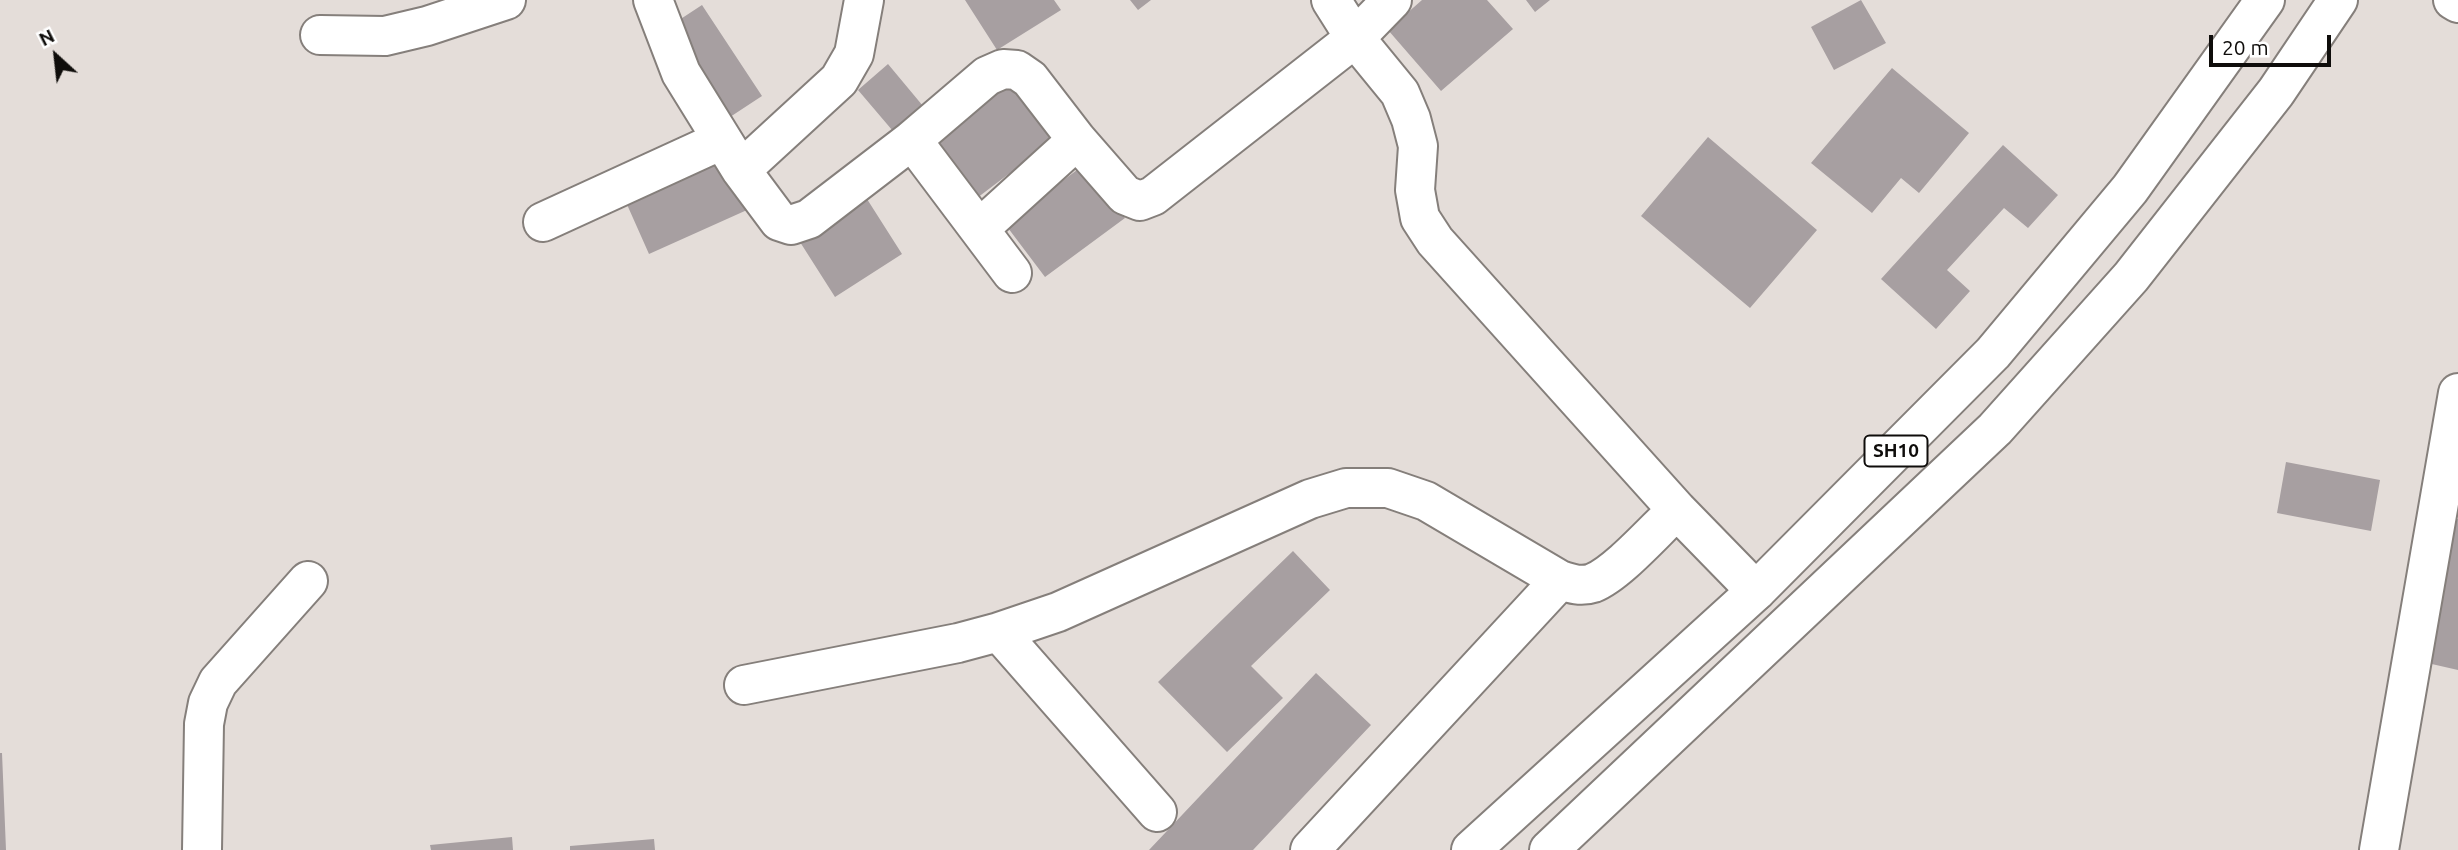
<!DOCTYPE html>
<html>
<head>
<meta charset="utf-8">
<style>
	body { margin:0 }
	#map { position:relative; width:2458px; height:850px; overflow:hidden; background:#e4ddd9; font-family:Ubuntu,sans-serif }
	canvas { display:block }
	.north { position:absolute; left:21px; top:21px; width:70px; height:70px; -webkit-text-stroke:5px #fff; paint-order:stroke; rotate:333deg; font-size:19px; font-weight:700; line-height:28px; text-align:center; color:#0f0d0b }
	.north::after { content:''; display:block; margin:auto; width:24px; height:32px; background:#0f0d0b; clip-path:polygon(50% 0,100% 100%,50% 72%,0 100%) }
	.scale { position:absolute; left:2209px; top:35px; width:122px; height:32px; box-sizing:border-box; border:4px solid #0f0d0b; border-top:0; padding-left:9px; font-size:21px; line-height:24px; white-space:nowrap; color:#0f0d0b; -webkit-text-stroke:5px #fff; paint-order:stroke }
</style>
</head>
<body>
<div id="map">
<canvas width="2458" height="850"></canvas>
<div class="north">N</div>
<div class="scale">20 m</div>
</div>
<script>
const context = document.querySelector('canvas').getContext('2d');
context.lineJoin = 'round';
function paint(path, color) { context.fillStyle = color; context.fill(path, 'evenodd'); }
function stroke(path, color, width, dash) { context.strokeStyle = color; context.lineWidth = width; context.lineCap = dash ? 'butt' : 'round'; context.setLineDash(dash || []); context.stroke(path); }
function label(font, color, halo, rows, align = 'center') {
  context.font = font + ' Ubuntu,sans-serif'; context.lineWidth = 7; context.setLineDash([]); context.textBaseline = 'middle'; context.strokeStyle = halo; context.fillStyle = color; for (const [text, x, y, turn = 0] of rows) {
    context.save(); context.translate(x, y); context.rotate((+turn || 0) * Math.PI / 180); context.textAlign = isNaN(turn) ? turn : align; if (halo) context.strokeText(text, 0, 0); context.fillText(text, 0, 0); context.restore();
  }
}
const building = new Path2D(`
	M 965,0 L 1054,0 L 1061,10 L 997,50 Z
	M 1130,0 L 1151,0 L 1138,10 Z
	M 1422,0 L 1487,0 L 1513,29 L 1441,91 L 1388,30 Z
	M 1526,0 L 1550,0 L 1535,12 Z
	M 1861,0 L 1886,43 L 1834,70 L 1811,27 Z
	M 702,5 L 762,96 L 730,117 L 670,26 Z
	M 888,64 L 928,112 L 898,137 L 858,90 Z
	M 1892,68 L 1969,133 L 1919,193 L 1901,178 L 1872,213 L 1811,163 Z
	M 1006,80 L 1052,141 L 977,198 L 930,138 Z
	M 1708,137 L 1817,230 L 1750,308 L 1641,216 Z
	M 2003,145 L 2058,195 L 2028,228 L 2004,208 L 1947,270 L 1970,291 L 1936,329 L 1881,279 Z
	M 723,157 L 747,210 L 649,254 L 625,200 Z
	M 1085,164 L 1125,218 L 1045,277 L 1005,224 Z
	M 867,199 L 902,254 L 835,297 L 800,242 Z
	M 2286,462 L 2380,480 L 2371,531 L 2277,513 Z
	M 2457,519 L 2458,519 L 2458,670 L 2423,662 Z
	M 1293,551 L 1330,590 L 1251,666 L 1283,698 L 1227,752 L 1158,682 Z
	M 1316,673 L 1371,725 L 1253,850 L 1149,850 Z
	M 0,753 L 2,753 L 6,850 L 0,850 Z
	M 512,837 L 513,850 L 431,850 L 430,845 Z
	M 654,839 L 655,850 L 570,850 L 570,846 Z`);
const minor = new Path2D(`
	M 653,0 L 681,73 L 741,170 L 779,221 L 791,225 L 809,219 L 912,140 L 1012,273
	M 1331,0 L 1355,38 L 1400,93 L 1411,119 L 1418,146 L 1415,190 L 1420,218 L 1435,241 L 1677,510 L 1756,591
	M 2453,0 L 2458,3
	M 320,35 L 385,36 L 427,26 L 506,0
	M 912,140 L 987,76 L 1003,69 L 1017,70 L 1030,79 L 1077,140 L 1125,195 L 1140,201 L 1153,196 L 1355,38 L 1392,0
	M 741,170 L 839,80 L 854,54 L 864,0
	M 543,222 L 722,140
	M 979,229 L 1077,140
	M 999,632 L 1157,812
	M 744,685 L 958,643 L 999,632 L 1058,612 L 1310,499 L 1346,488 L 1388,488 L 1426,501 L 1560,580 C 1572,584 1581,587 1593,583 C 1618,573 1656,529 1677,510
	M 202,850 L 204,724 L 208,703 L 218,682 L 308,581
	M 1310,850 L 1560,580
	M 2379,850 L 2458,393`);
const major = new Path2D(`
	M 1471,850 L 1756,591 L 1993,353 L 2130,189 L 2265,0
	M 1549,850 L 1995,429 L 2131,277 L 2276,92 L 2338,0`);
const shields = [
	[1896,451,63]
];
const shieldNames = [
	["SH10",1896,451]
];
paint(building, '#a79fa1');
stroke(minor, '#857f7b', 42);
stroke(major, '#857f7b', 42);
stroke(minor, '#fff', 38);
stroke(major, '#fff', 38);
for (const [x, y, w] of shields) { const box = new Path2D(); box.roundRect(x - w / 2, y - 15.5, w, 31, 5); context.fillStyle = '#fff'; context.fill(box); stroke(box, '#0f0d0b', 2); }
label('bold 19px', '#0f0d0b', null, shieldNames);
</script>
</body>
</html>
